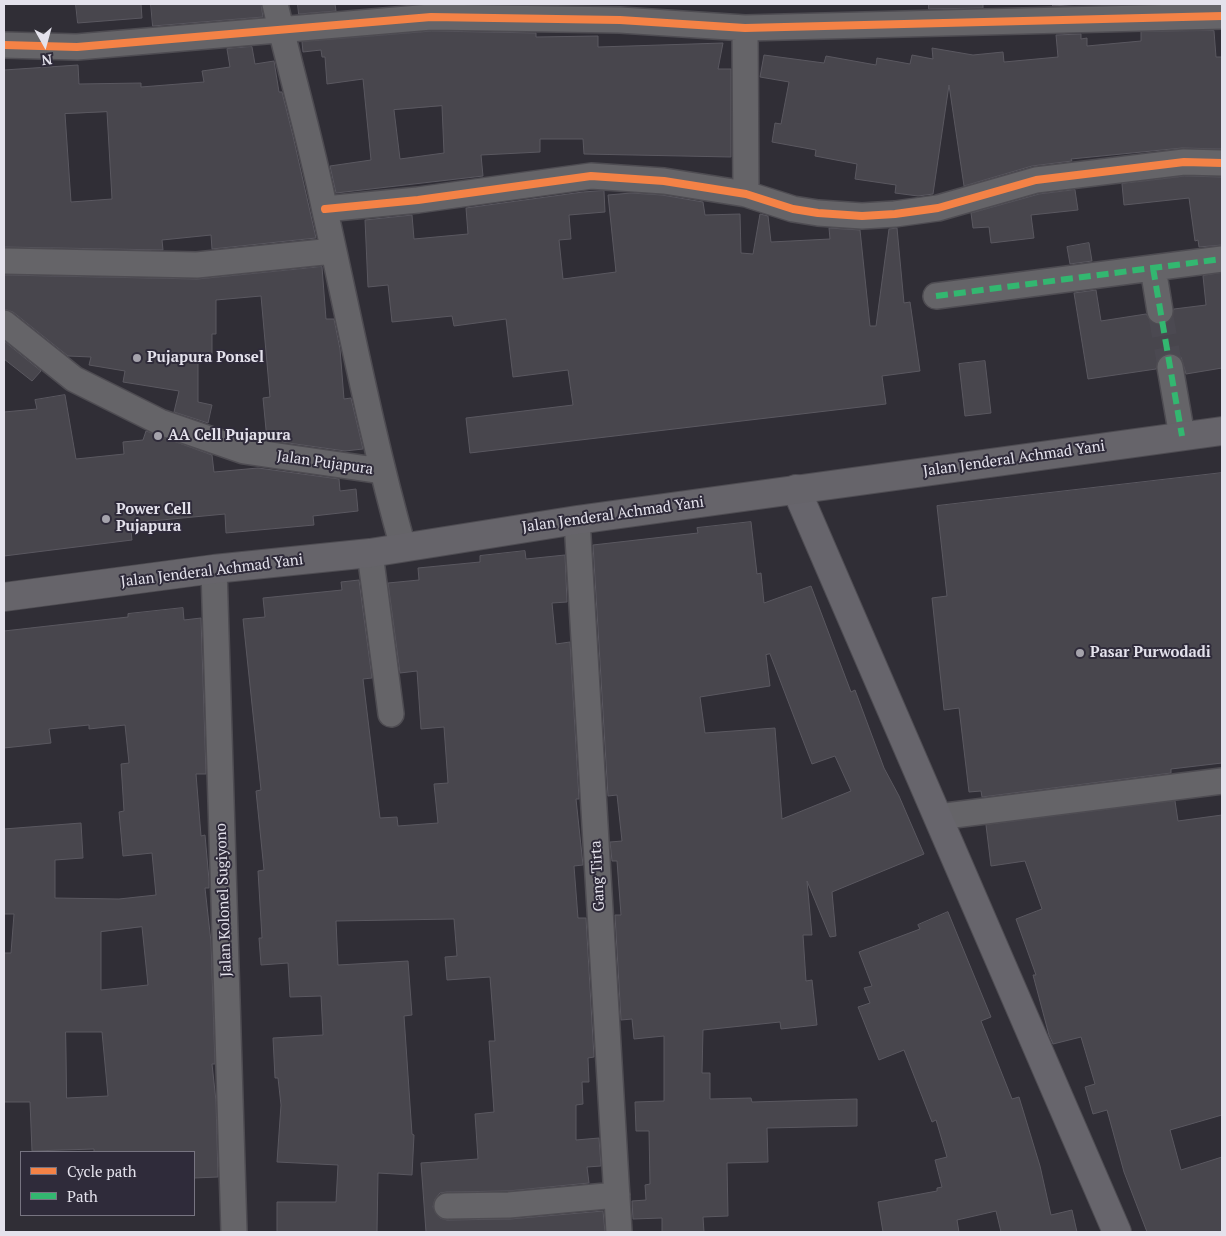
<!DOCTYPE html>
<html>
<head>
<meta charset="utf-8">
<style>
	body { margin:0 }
	#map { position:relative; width:1226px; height:1236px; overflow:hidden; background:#302e36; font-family:"PT Serif",serif }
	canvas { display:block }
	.frame { position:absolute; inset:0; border:5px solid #e4e2ec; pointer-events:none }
	.legend { position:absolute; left:20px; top:1151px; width:175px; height:65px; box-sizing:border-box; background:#2f2b3a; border:1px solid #777481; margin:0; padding:6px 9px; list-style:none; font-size:15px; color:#e4e2ec }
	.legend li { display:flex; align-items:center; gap:10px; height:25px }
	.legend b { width:25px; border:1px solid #777481 }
	.north { position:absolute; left:20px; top:20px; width:50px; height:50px; -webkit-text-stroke:4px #2f2b3a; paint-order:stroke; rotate:173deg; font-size:14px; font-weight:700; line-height:20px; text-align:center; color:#e4e2ec }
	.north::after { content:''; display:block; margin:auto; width:18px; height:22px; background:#e4e2ec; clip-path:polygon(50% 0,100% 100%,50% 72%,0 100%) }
</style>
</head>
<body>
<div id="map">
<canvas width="1226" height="1236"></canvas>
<div class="frame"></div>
<ul class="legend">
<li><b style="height:6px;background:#f48246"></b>Cycle path</li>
<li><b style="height:6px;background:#33b770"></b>Path</li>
</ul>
<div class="north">N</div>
</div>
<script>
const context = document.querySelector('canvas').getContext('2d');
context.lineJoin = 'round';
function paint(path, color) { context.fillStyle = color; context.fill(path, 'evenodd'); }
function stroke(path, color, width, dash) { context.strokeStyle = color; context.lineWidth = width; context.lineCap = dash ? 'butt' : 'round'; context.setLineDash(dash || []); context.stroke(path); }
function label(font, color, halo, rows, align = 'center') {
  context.font = font + ' "PT Serif",serif'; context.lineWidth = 4; context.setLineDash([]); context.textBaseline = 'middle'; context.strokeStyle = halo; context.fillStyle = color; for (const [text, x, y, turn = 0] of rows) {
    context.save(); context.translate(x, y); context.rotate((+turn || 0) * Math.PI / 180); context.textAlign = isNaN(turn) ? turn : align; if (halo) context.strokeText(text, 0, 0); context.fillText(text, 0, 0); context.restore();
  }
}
const building = new Path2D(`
	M 76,4 L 141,4 L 142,18 L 78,23 Z
	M 151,4 L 261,4 L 263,17 L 153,26 Z
	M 298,4 L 335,4 L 336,11 L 299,14 Z
	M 929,4 L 983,4 L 983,8 L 929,9 Z
	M 1053,4 L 1082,4 L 1053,6 Z
	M 432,31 L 536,33 L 536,37 L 598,36 L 598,47 L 723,43 L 718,69 L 731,69 L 731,157 L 584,154 L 583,139 L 540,139 L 540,152 L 481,155 L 483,176 L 336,193 L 330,166 L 371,160 L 363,79 L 327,84 L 325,57 L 322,57 L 321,50 L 303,52 L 302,42 ZM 442,106 L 444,153 L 400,159 L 394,110 Z
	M 1214,31 L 1216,57 L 1222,57 L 1222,149 L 1182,148 L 1071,159 L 1072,161 L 1032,166 L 964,186 L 949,85 L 933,194 L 918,196 L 895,193 L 896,185 L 855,179 L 857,164 L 815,156 L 816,150 L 772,142 L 775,123 L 781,124 L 789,82 L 760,77 L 764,55 L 824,63 L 826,56 L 876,65 L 877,58 L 910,64 L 912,55 L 933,59 L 932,48 L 973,55 L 1003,52 L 1004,62 L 1058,57 L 1056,35 L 1081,34 L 1081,39 L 1087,38 L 1087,46 L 1141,41 L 1141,32 Z
	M 252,47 L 255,64 L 274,61 L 279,92 L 282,92 L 293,136 L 316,238 L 212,249 L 211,235 L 162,240 L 163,250 L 4,247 L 4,70 L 78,65 L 79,84 L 141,83 L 141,87 L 204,82 L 202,71 L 230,67 L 227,49 ZM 107,112 L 112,199 L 71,202 L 65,114 Z
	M 1185,176 L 1222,177 L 1222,245 L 1199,247 L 1198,240 L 1195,241 L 1189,198 L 1124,205 L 1122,184 Z
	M 1075,190 L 1078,210 L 1031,215 L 1034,238 L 991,243 L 989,227 L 973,228 L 971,213 L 1039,194 Z
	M 604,191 L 605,212 L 569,215 L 571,239 L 559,240 L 563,279 L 616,272 L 608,195 L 631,193 L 662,195 L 703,202 L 705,215 L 740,214 L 741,253 L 753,254 L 760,214 L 768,216 L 771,242 L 830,239 L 829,228 L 860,230 L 870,326 L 876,326 L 889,229 L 897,228 L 904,303 L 910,302 L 920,371 L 882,376 L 886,404 L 470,453 L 466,418 L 573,405 L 568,370 L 513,377 L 506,319 L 454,326 L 452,316 L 392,322 L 388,285 L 368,287 L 365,220 L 412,215 L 414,239 L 468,234 L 466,208 L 583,192 Z
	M 1089,243 L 1092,261 L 1070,264 L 1067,247 Z
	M 322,267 L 326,319 L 334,319 L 340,349 L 344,399 L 351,398 L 363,449 L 345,451 L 267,440 L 263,398 L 270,397 L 261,296 L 216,300 L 216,334 L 212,334 L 212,355 L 198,355 L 198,402 L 212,405 L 208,423 L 174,412 L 179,391 L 123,382 L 125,371 L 89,365 L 91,357 L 68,356 L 13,312 L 4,309 L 4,275 L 197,279 Z
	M 1222,273 L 1222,368 L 1186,374 L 1181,357 L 1168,353 L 1160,356 L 1156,369 L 1088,379 L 1074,293 L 1096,290 L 1101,321 L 1146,314 L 1154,324 L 1162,325 L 1169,322 L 1174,309 L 1206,305 L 1203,276 Z
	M 4,341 L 41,371 L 32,381 L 4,359 Z
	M 985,361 L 991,413 L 965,416 L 959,364 Z
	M 65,395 L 76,459 L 124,454 L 123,442 L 143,440 L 146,431 L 212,455 L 214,472 L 258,468 L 339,479 L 340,491 L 356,489 L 358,511 L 313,516 L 314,525 L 226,533 L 225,514 L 130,523 L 132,540 L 4,556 L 4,412 L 37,409 L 35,400 Z
	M 1222,473 L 1222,763 L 1171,769 L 1171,773 L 982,797 L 981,791 L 969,792 L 959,708 L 944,710 L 932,598 L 947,596 L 937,506 Z
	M 751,522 L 757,574 L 761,573 L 764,603 L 811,586 L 851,692 L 855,690 L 884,768 L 899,796 L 924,854 L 832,892 L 836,936 L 830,937 L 807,881 L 812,935 L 803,935 L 806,981 L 812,980 L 817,1025 L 781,1029 L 780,1022 L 703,1030 L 702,1073 L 710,1073 L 710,1099 L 751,1098 L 752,1102 L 857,1099 L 857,1126 L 767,1128 L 768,1162 L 727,1163 L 728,1216 L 703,1217 L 704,1232 L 662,1232 L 662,1218 L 633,1219 L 632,1201 L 646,1200 L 645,1185 L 650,1184 L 649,1131 L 636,1131 L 635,1102 L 664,1101 L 664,1036 L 634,1039 L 632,1019 L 621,1020 L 615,915 L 621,915 L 617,861 L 612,861 L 610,842 L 622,841 L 617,795 L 608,796 L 593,545 L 698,533 L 697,528 ZM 770,654 L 812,764 L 835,756 L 851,791 L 782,819 L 775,728 L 705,733 L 700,697 L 770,686 L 766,655 Z
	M 525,551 L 526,559 L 565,555 L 567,602 L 552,603 L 556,644 L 570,642 L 579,799 L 576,799 L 583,865 L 574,866 L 578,918 L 586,918 L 594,1057 L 588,1058 L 589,1082 L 582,1082 L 583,1104 L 576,1105 L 576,1140 L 599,1138 L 601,1166 L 587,1167 L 589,1183 L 508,1191 L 447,1192 L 440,1193 L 435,1199 L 433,1207 L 440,1218 L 447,1220 L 510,1219 L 603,1211 L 605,1232 L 426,1232 L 421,1163 L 478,1159 L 475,1114 L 494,1112 L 489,1041 L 495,1041 L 490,977 L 447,980 L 445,957 L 457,956 L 454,919 L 336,921 L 338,965 L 408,961 L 412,1015 L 404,1016 L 412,1134 L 414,1135 L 412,1175 L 378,1173 L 377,1232 L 277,1232 L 277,1202 L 336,1202 L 338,1165 L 277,1162 L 281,1105 L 278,1078 L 275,1078 L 273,1038 L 323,1035 L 321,996 L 290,997 L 288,963 L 261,965 L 259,938 L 262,938 L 258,871 L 264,870 L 256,791 L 261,790 L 243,619 L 265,617 L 263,598 L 342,590 L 341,582 L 359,580 L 372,678 L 363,679 L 380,818 L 397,817 L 398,826 L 438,823 L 434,784 L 448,783 L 444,727 L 421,729 L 417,671 L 400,673 L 388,583 L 419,580 L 418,568 L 480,562 L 480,556 Z
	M 183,608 L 184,620 L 201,618 L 206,774 L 196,774 L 201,836 L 205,835 L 209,880 L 209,888 L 205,888 L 211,942 L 215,1064 L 212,1064 L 216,1101 L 218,1177 L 194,1178 L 194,1152 L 94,1152 L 94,1149 L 32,1151 L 30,1102 L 4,1102 L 4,953 L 11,953 L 14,914 L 4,914 L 4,829 L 81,823 L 83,858 L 55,860 L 55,898 L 119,899 L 156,895 L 152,853 L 123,856 L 119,812 L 124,811 L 121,764 L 129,763 L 125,725 L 89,729 L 89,725 L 49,729 L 51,743 L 4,748 L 4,631 L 128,617 L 128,614 ZM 142,927 L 148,985 L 101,990 L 101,932 ZM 66,1032 L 102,1032 L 108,1096 L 67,1098 Z
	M 1175,801 L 1178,821 L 1222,815 L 1222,1115 L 1170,1130 L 1181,1170 L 1222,1157 L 1222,1232 L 1147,1232 L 1124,1172 L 1107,1110 L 1093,1114 L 1085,1087 L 1095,1084 L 1081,1037 L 1053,1044 L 1049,1035 L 1033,975 L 1036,975 L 1016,919 L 1042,909 L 1025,861 L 991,866 L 986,825 Z
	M 948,912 L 991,1017 L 981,1021 L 1012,1099 L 1019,1097 L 1040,1166 L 1051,1215 L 1072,1210 L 1077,1232 L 1001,1232 L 996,1211 L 957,1220 L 959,1232 L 883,1232 L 878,1202 L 937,1191 L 937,1188 L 942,1187 L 935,1160 L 947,1157 L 936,1120 L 932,1122 L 904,1050 L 879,1060 L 858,1007 L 870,1003 L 864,988 L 872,986 L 859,952 L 920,929 L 918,925 Z`);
const minorTunnel = new Path2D(`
	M 1160,311 L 1170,367`);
const minor = new Path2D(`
	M 275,4 C 291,73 311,141 325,211 C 350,323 372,437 403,547
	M 745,28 L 746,194
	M 4,45 L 77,47 L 431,17 L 620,20 L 745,28 L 1222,16
	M 325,209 L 418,200 L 591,176 L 664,181 L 746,194 L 793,209 L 818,213 L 862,216 L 895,214 L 938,208 L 1036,180 L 1184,162 L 1222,163
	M 4,261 L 197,265 L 333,251
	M 1153,268 L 1160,311
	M 936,296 L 1222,259
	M 4,323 L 74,379 L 160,422 L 244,451 L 382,471
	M 1170,367 L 1182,436
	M 577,520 L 619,1232
	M 370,553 L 391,714
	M 214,569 L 234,1232
	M 938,817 L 1222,781
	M 447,1206 L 509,1205 L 617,1195`);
const secondary = new Path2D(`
	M 796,489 L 1117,1232`);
const primary = new Path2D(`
	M 4,597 L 214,569 L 370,553 L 577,520 L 1222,431`);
const quiet = new Path2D(`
	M 1153,268 L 1182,436
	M 936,296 L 1222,259`);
const cycleway = new Path2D(`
	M 4,45 L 77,47 L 431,17 L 620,20 L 745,28 L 1222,16
	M 325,209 L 418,200 L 591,176 L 664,181 L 746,194 L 793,209 L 818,213 L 862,216 L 895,214 L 938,208 L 1036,180 L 1184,162 L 1222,163`);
const markers = [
	[137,358,5,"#a5a3ac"],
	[158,436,5,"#a5a3ac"],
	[106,519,5,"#a5a3ac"],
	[1080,653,5,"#a5a3ac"]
];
const poiNames = [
	["Pujapura Ponsel",147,358],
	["AA Cell Pujapura",168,436],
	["Power Cell",116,510],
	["Pujapura",116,527],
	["Pasar Purwodadi",1090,653]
];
const streetNames = [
	["Jalan Jenderal Achmad Yani",1014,459,-8],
	["Jalan Pujapura",325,463,8],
	["Jalan Jenderal Achmad Yani",613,515,-8],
	["Jalan Jenderal Achmad Yani",212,571,-7],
	["Gang Tirta",598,876,-93],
	["Jalan Kolonel Sugiyono",224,900,-92]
];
paint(building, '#48464d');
stroke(building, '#5a5860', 1);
stroke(minorTunnel, '#4b4951', 25, [25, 12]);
stroke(minor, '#4e4c52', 28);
stroke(secondary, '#4e4c52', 30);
stroke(primary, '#4e4c52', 30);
stroke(minor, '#656468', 25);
stroke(secondary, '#67656c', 28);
stroke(primary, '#66646a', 28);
stroke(quiet, '#33b770', 6, [12, 6]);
stroke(cycleway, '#f48246', 8);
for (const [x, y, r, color] of markers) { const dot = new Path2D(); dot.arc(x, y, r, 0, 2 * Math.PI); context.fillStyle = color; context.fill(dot); stroke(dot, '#2f2b3a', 2); }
label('bold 15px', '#e4e2ec', '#2f2b3a', poiNames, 'left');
label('15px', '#e4e2ec', '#2f2b3a', streetNames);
</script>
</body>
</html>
